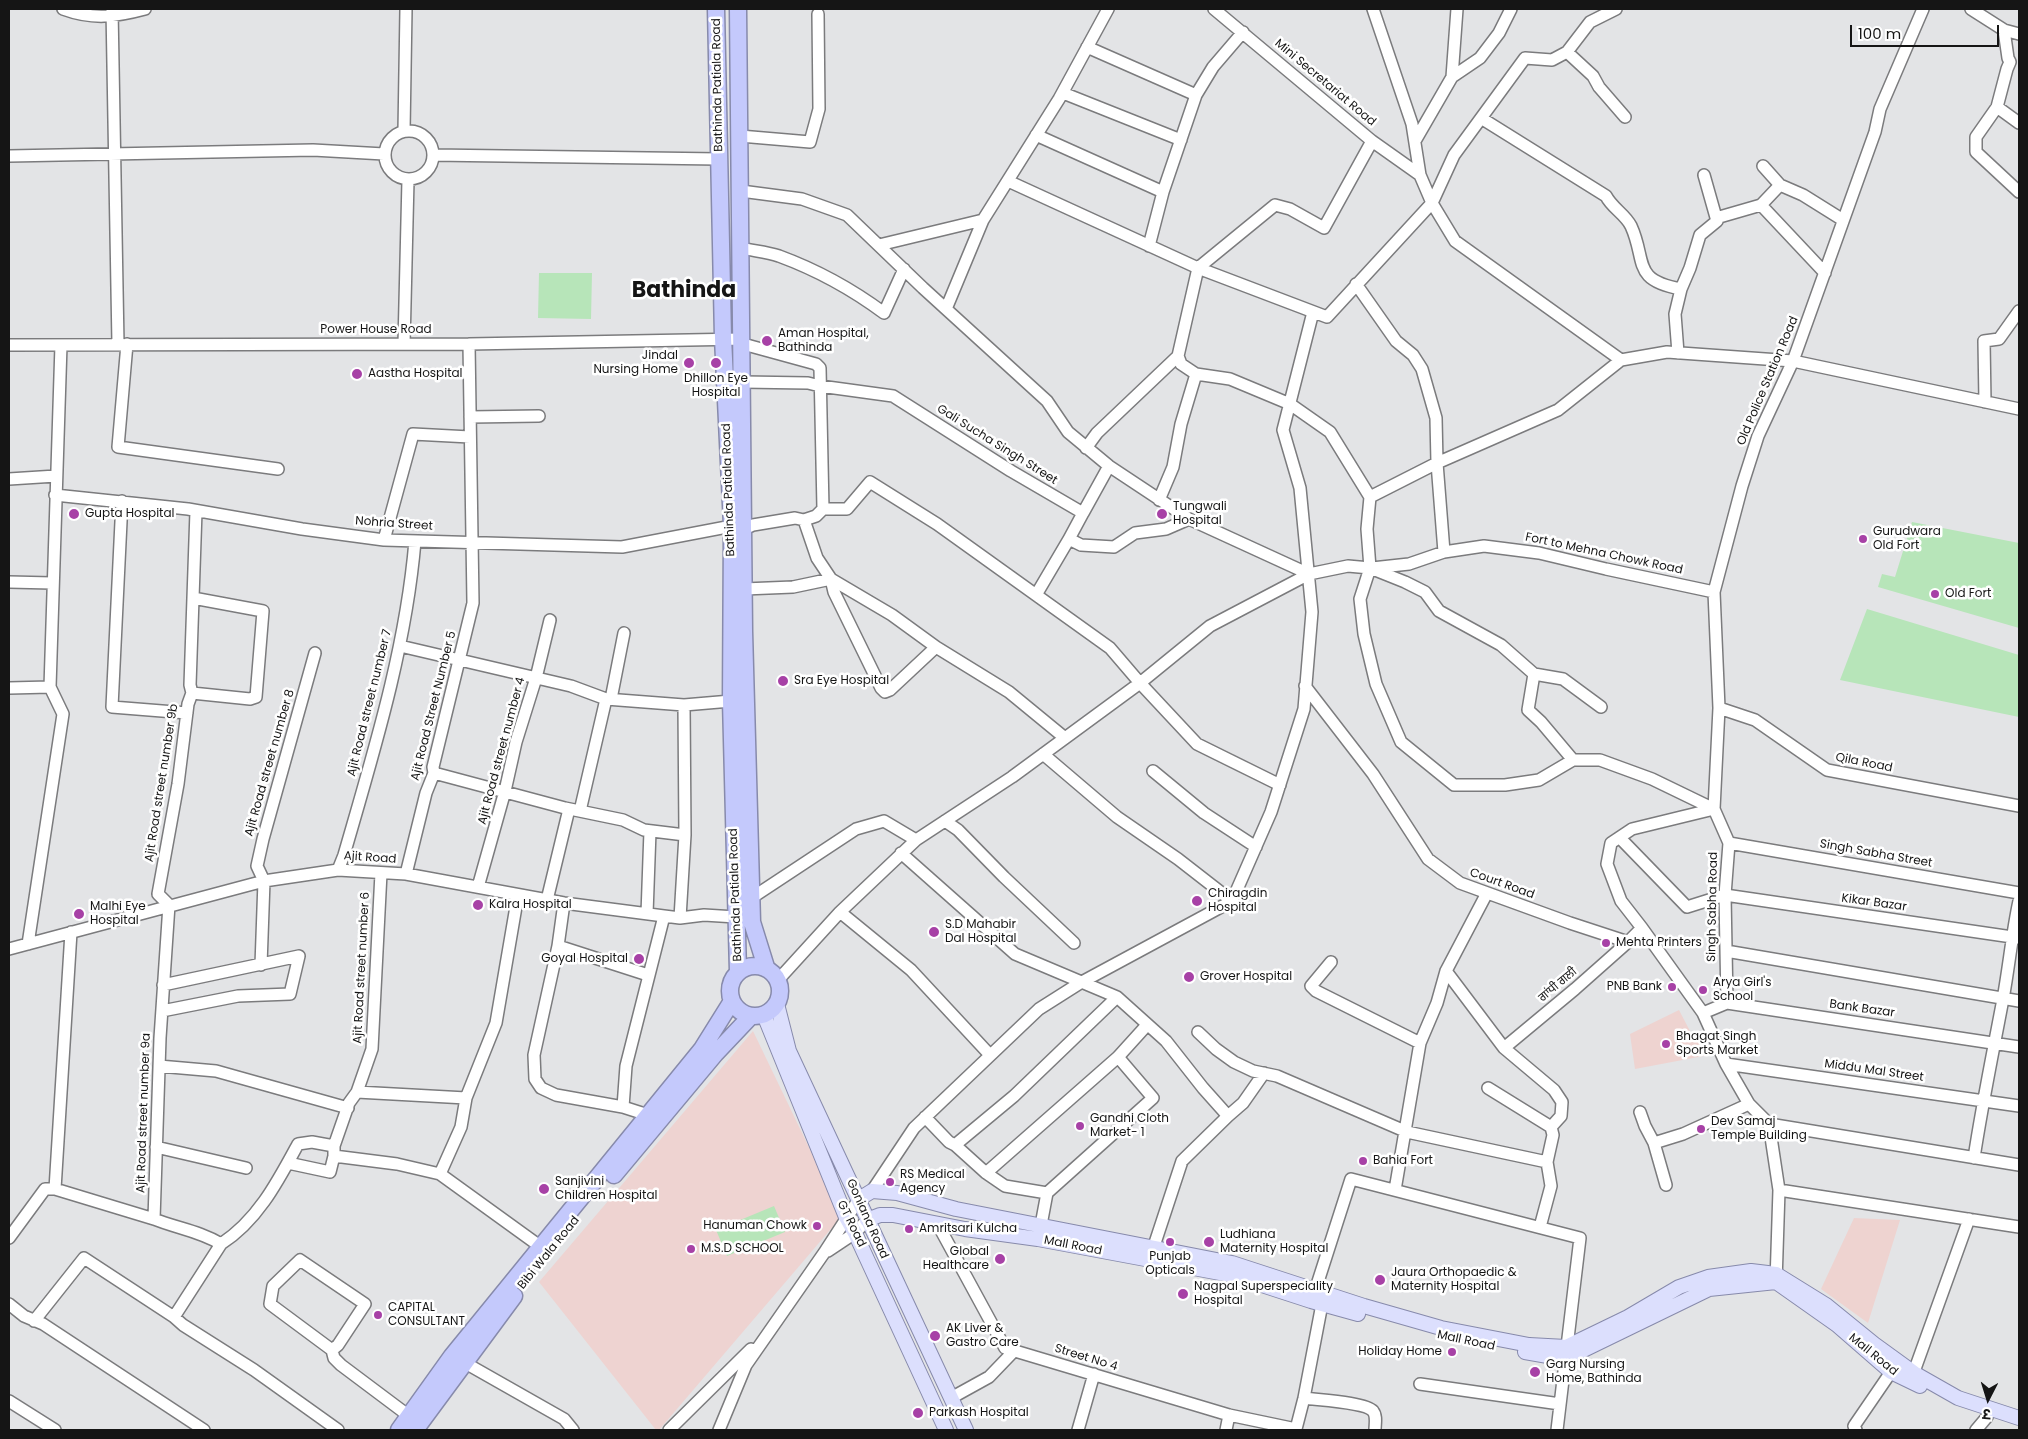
<!DOCTYPE html>
<html>
<head>
<meta charset="utf-8">
<style>
	body { margin:0 }
	#map { position:relative; width:2028px; height:1439px; overflow:hidden; background:#e3e4e6; font-family:Poppins,"Noto Sans Devanagari",sans-serif }
	canvas { display:block }
	.frame { position:absolute; inset:0; border:10px solid #151515; pointer-events:none }
	.north { position:absolute; left:1963px; top:1374px; width:50px; height:50px; -webkit-text-stroke:4px #fff; paint-order:stroke; rotate:185deg; font-size:14px; font-weight:700; line-height:20px; text-align:center; color:#151515 }
	.north::after { content:''; display:block; margin:auto; width:18px; height:22px; background:#151515; clip-path:polygon(50% 0,100% 100%,50% 72%,0 100%) }
	.scale { position:absolute; left:1850px; top:25px; width:149px; height:22px; box-sizing:border-box; border:2px solid #151515; border-top:0; padding-left:6px; font-size:15px; line-height:18px; white-space:nowrap; color:#151515; -webkit-text-stroke:4px #fff; paint-order:stroke }
</style>
</head>
<body>
<div id="map">
<canvas width="2028" height="1439"></canvas>
<div class="frame"></div>
<div class="north">उ</div>
<div class="scale">100 m</div>
</div>
<script>
const context = document.querySelector('canvas').getContext('2d');
context.lineJoin = 'round';
function paint(path, color) { context.fillStyle = color; context.fill(path, 'evenodd'); }
function stroke(path, color, width, dash) { context.strokeStyle = color; context.lineWidth = width; context.lineCap = dash ? 'butt' : 'round'; context.setLineDash(dash || []); context.stroke(path); }
function label(font, color, halo, rows, align = 'center') {
  context.font = font + ' Poppins,"Noto Sans Gurmukhi",sans-serif'; context.lineWidth = 5; context.setLineDash([]); context.textBaseline = 'middle'; context.strokeStyle = halo; context.fillStyle = color; for (const [text, x, y, turn = 0] of rows) {
    context.save(); context.translate(x, y); context.rotate((+turn || 0) * Math.PI / 180); context.textAlign = isNaN(turn) ? turn : align; if (halo) context.strokeText(text, 0, 0); context.fillText(text, 0, 0); context.restore();
  }
}
const commercial = new Path2D(`
	M 1679,1010 L 1691,1033 L 1709,1055 L 1635,1069 L 1630,1034 Z
	M 1854,1218 L 1900,1220 L 1868,1323 L 1821,1289 Z`);
const education = new Path2D(`
	M 753,1031 L 842,1216 L 659,1430 L 656,1430 L 539,1282 Z`);
const green = new Path2D(`
	M 539,273 L 592,273 L 591,319 L 538,318 Z
	M 1912,522 L 2019,543 L 2019,628 L 1878,587 L 1882,574 L 1895,577 Z
	M 1867,609 L 2019,655 L 2019,717 L 1840,680 Z
	M 774,1206 L 785,1232 L 727,1256 L 716,1230 Z`);
const minor = new Path2D(`
	M 63,9 C 93,20 115,17 145,9
	M 112,9 L 118,344
	M 1214,9 L 1372,141 L 1420,175
	M 1373,9 L 1412,124 L 1420,175 L 1432,203 L 1455,241 L 1621,360 L 1667,352 L 1793,361 L 2019,409
	M 1971,9 L 2004,30 L 2019,34
	M 2004,30 L 2008,58 L 2010,62 L 2007,69 L 1997,107 L 1976,137 L 1976,152 L 2019,192
	M 1087,47 L 1196,95
	M 1567,52 L 1593,76 L 1599,87 L 1625,117
	M 1452,77 L 1480,58 L 1499,33 L 1511,9
	M 1063,93 L 1181,140
	M 1997,107 L 2019,123
	M 1481,118 L 1606,196 C 1612,208 1625,214 1631,226 C 1647,261 1631,280 1681,289
	M385 155a24 24 0 1 1 48 0a24 24 0 1 1-48 0Z
	M 404,131 L 406,9
	M 1036,135 L 1163,192
	M 740,136 L 810,142 L 819,109 L 818,14
	M 1415,141 L 1452,77 L 1457,9
	M 433,155 L 719,159
	M 9,156 L 313,150 L 384,154
	M 1763,166 L 1780,185 L 1803,195 L 1843,220
	M 1008,181 L 1198,268 L 1327,317 L 1432,203 L 1454,155 L 1525,58 L 1552,60 L 1567,52 L 1590,22 L 1616,9
	M 1780,185 L 1761,205 L 1825,273
	M 741,191 L 802,199 L 847,215 L 923,288 L 1047,401 L 1068,432 L 1109,466 L 1189,519 L 1309,574
	M 1716,218 L 1761,205
	M 879,245 L 983,220 L 1059,99 L 1108,9
	M 1149,246 L 1163,192 L 1196,95 L 1213,67 L 1243,32
	M 741,248 C 754,251 767,252 779,256 C 817,270 853,290 884,313 L 904,269
	M 1356,284 L 1396,341 L 1413,355 L 1422,369 L 1436,418 L 1437,463 L 1444,552
	M 946,309 L 983,220
	M 127,344 L 118,447 L 278,469
	M 404,344 L 408,180
	M 743,344 L 816,364 L 820,368 L 823,509
	M 9,345 L 469,344 L 743,339
	M 1678,353 L 1675,314 L 1681,289 L 1690,268 L 1700,235 L 1717,221 L 1704,175
	M 743,382 L 808,383 L 820,386 L 893,396 L 1011,471 L 1083,513 L 1069,539 L 1081,545 L 1114,547 L 1135,533 L 1166,529 L 1189,519
	M 1985,402 L 1984,341 L 1999,339 L 2019,311
	M 470,417 L 539,416
	M 1086,448 L 1097,433 L 1178,356
	M 9,479 L 56,476
	M 55,495 L 188,509 L 302,529 L 384,540 L 622,547 L 732,526
	M 1370,497 L 1330,432 L 1290,404 L 1230,379 L 1196,374 L 1181,364 L 1178,356 L 1198,268 L 1275,205 L 1290,209 L 1324,228 L 1372,141
	M 1159,500 L 1173,467 L 1181,424 L 1196,374
	M 122,501 L 112,707 L 187,713
	M 1083,513 L 1109,466
	M 804,520 L 817,558 L 831,579 L 834,592 L 881,688 L 885,692 L 890,690 L 936,647
	M 744,529 L 753,525 L 795,518 L 804,520 L 816,516 L 823,509 L 847,509 L 870,482 L 937,524 L 1110,648 L 1140,683 L 1197,744 L 1280,785
	M 384,540 L 413,434 L 470,437
	M 1372,568 L 1409,564 L 1444,552 L 1484,546 L 1539,553 L 1606,569 L 1714,592
	M 9,582 L 52,583
	M 744,589 L 793,587 L 831,579 L 892,615 L 936,647 L 1009,692 L 1065,738
	M 1036,595 L 1069,539
	M 400,646 L 571,686 L 606,699 L 684,705 L 731,701
	M 1534,674 L 1528,710 L 1541,722 L 1573,760 L 1600,760 L 1652,779 L 1714,809
	M 1305,686 L 1373,774 L 1428,859 L 1460,883 L 1570,923 L 1628,942 L 1642,928 L 1703,1013 L 1726,1064 L 1749,1104 L 1769,1124 L 1779,1190 L 1776,1282
	M 9,688 L 50,687
	M 192,693 L 250,699 L 256,697 L 263,611 L 193,598
	M 611,699 L 624,633
	M 1719,708 L 1755,720 L 1827,770 L 2019,806
	M 1043,754 L 1117,817 L 1178,859 L 1232,901
	M 1573,760 L 1539,780 L 1505,785 L 1454,785 L 1401,742 L 1376,684 L 1364,634 L 1360,599 L 1370,568 L 1367,529 L 1370,497 L 1437,463 L 1558,410 L 1621,360
	M 1153,771 L 1204,813 L 1256,847
	M 434,773 L 565,808 L 623,820 L 644,830 L 685,835
	M 580,811 L 606,699
	M 945,821 L 958,830 L 1004,877 L 1074,943
	M 1620,838 L 1687,907 L 1725,895 L 2019,938
	M 1729,843 L 2019,893
	M 901,853 L 1015,954 L 1117,997 L 1166,1041 L 1203,1088 L 1228,1116 L 1182,1161 L 1153,1249
	M 338,870 L 344,855 C 374,751 406,648 415,541
	M 381,873 L 372,1049 L 357,1092 L 349,1103 L 334,1146 L 334,1156 L 397,1164 L 440,1174 L 541,1247
	M 406,874 L 426,793 L 434,773 L 433,767 L 473,603 L 469,344
	M 478,887 L 505,791 L 516,742 L 536,678 L 550,620
	M 753,897 L 856,829 L 884,821 L 916,840
	M 547,900 L 569,809
	M 564,903 L 558,946 L 534,1055 L 535,1079 L 541,1088 L 556,1095 L 623,1107 L 626,1066 L 664,916
	M 840,912 L 911,970 L 990,1055
	M 647,914 L 650,831
	M 680,918 L 685,835 L 684,705
	M 1642,928 L 1621,901 L 1607,864 L 1611,843 L 1632,829 L 1714,809
	M 28,944 L 63,714 L 50,687 L 61,345
	M 558,946 L 648,975
	M 9,949 L 264,881 L 338,870 L 406,874 L 564,903 L 664,916 L 680,918 L 704,915 L 736,917
	M 1726,951 L 2019,1001
	M 1331,962 L 1311,986 L 1316,991 L 1420,1043
	M 261,965 L 264,881 L 257,866 L 263,839 L 315,653
	M 1446,971 L 1504,1048 L 1554,1090 L 1562,1102 L 1561,1116 L 1551,1127
	M 778,980 L 840,912 L 916,840 L 1012,777 L 1140,683 L 1210,626 L 1309,574 L 1348,566 L 1370,568 L 1405,582 L 1425,592 L 1439,611 L 1501,645 L 1534,674 L 1563,679 L 1601,707
	M 1727,1003 L 1725,895 L 1729,843 L 1714,809 L 1719,708 L 1714,592 L 1742,486 L 1758,436 L 1793,361 L 1875,132 L 1880,109 L 1923,9
	M 162,1011 L 238,996 L 290,994 L 299,956 L 163,985
	M 1703,1013 L 1727,1003 L 2019,1047
	M 1198,1032 L 1216,1049 L 1234,1062 L 1253,1071 L 1277,1076 L 1407,1132 L 1547,1162
	M 1504,1048 L 1575,989 L 1628,942
	M 1726,1064 L 2019,1106
	M 159,1066 L 216,1071 L 348,1108
	M 1488,1088 L 1551,1127 L 1553,1135 L 1547,1162 L 1551,1186 L 1540,1227
	M 357,1092 L 466,1098
	M 623,1107 L 648,1115
	M 1640,1112 L 1645,1126 L 1654,1143 L 1666,1185
	M 1228,1116 L 1243,1103 L 1264,1073
	M 925,1117 L 949,1142 L 955,1145 L 986,1173 L 1005,1186 L 1047,1193
	M 1769,1124 L 2019,1165
	M 1654,1143 L 1683,1134 L 1749,1104
	M 955,1145 L 1014,1096 L 1117,997
	M 156,1147 L 246,1168
	M 1974,1158 C 1982,1105 1993,1052 2003,999 C 2009,967 2012,933 2019,901
	M 288,1163 L 330,1172 L 334,1156
	M 986,1173 L 1118,1057 L 1147,1025
	M 440,1174 L 461,1127 L 466,1098 L 496,1023 L 518,895
	M 55,1189 L 154,1219 L 160,1038 L 169,905 L 158,894 L 178,784 L 188,704 L 192,693 L 190,685 L 196,511
	M 1395,1190 L 1420,1043 L 1437,1003 L 1446,971 L 1487,893
	M 1779,1190 L 2019,1227
	M 872,1191 L 914,1128 L 1039,1009 L 1080,983 L 1232,901 L 1271,812 L 1304,709 L 1312,612 L 1300,488 L 1283,430 L 1313,312
	M 154,1219 C 176,1228 200,1231 221,1244 L 174,1317
	M 937,1223 L 1005,1348 L 1229,1415 L 1296,1429 L 1296,1430
	M 1041,1225 L 1047,1193 L 1153,1098 L 1118,1057
	M 9,1238 L 45,1189 L 55,1189 L 71,932
	M 221,1244 C 258,1220 278,1181 298,1144 L 312,1142 L 334,1146
	M 828,1251 L 855,1233 L 867,1220
	M 1315,1291 L 1351,1179 L 1580,1238 L 1557,1430
	M 9,1304 L 24,1316 L 43,1324 L 204,1430
	M 34,1321 L 84,1258 L 174,1317 L 183,1325 L 254,1370 L 338,1430
	M 332,1350 L 270,1304 L 273,1286 L 300,1260 L 365,1304 L 338,1345 L 332,1350 L 334,1358 L 341,1365 L 409,1416
	M 460,1360 L 564,1419 L 573,1430
	M 1911,1380 L 1969,1219
	M 1420,1384 L 1560,1404
	M 951,1398 L 989,1377 L 1014,1351
	M 1304,1398 C 1317,1400 1365,1402 1373,1411 C 1377,1416 1375,1424 1375,1430
	M 9,1401 L 55,1430
	M 1296,1429 L 1304,1398 L 1322,1304
	M 669,1430 L 751,1349
	M 719,1430 L 746,1365 L 824,1253 L 859,1199
	M 1078,1430 L 1094,1374
	M 1226,1430 L 1229,1415
	M 1856,1430 L 1854,1426 L 1891,1372
	M 1976,1430 L 1987,1417`);
const major = new Path2D(`
	M 777,1004 L 789,1051 L 966,1430
	M 764,1015 L 846,1217 L 855,1233 L 946,1430
	M 859,1199 L 872,1191 L 897,1193 L 956,1209 L 1232,1263 L 1364,1306 L 1441,1328 L 1529,1345 L 1566,1347 L 1628,1317 L 1679,1287 L 1708,1277 L 1751,1271 L 1776,1274 L 1826,1305 L 1874,1344 L 1914,1373 L 1958,1398 L 2019,1418
	M 867,1220 L 880,1215 L 893,1215 L 965,1229 L 1038,1239 L 1231,1275 L 1311,1301 L 1358,1314
	M 1525,1352 L 1565,1359 L 1709,1289 L 1776,1282 L 1837,1325 L 1891,1372 L 1920,1386`);
const highway = new Path2D(`
	M 716,9 L 723,338 L 732,526 L 731,701 L 738,972
	M 738,9 L 744,631 L 752,922 L 766,967
	M730 991a25 25 0 1 1 50 0a25 25 0 1 1-50 0Z
	M 614,1175 L 715,1054 L 751,1016
	M 399,1430 L 452,1356 L 702,1049 L 732,1001
	M 415,1430 L 514,1296`);
const markers = [
	[767,341,6,"#a741a6"],
	[689,363,6,"#a741a6"],
	[716,363,6,"#a741a6"],
	[357,374,6,"#a741a6"],
	[74,514,6,"#a741a6"],
	[1162,514,6,"#a741a6"],
	[1863,539,5,"#a741a6"],
	[1935,594,5,"#a741a6"],
	[783,681,6,"#a741a6"],
	[1197,901,6,"#a741a6"],
	[478,905,6,"#a741a6"],
	[79,914,6,"#a741a6"],
	[934,932,6,"#a741a6"],
	[1606,943,5,"#a741a6"],
	[639,959,6,"#a741a6"],
	[1189,977,6,"#a741a6"],
	[1672,987,5,"#a741a6"],
	[1703,990,5,"#a741a6"],
	[1666,1044,5,"#a741a6"],
	[1080,1126,5,"#a741a6"],
	[1701,1129,5,"#a741a6"],
	[1363,1161,5,"#a741a6"],
	[890,1182,5,"#a741a6"],
	[544,1189,6,"#a741a6"],
	[817,1226,5,"#a741a6"],
	[909,1229,5,"#a741a6"],
	[1170,1242,5,"#a741a6"],
	[1209,1242,6,"#a741a6"],
	[691,1249,5,"#a741a6"],
	[1000,1259,6,"#a741a6"],
	[1380,1280,6,"#a741a6"],
	[1183,1294,6,"#a741a6"],
	[378,1315,5,"#a741a6"],
	[935,1336,6,"#a741a6"],
	[1452,1352,5,"#a741a6"],
	[1535,1372,6,"#a741a6"],
	[918,1413,6,"#a741a6"]
];
const streetNames = [
	["Mini Secretariat Road",1325,83,40],
	["Bathinda Patiala Road",718,85,-91],
	["Power House Road",376,330],
	["Old Police Station Road",1768,381,-67],
	["Gali Sucha Singh Street",997,445,32],
	["Bathinda Patiala Road",729,490,-92],
	["Nohria Street",394,524,4],
	["Fort to Mehna Chowk Road",1604,554,12],
	["Ajit Road street number 7",370,703,-76],
	["Ajit Road Street Number 5",434,706,-76],
	["Ajit Road street number 4",502,751,-75],
	["Ajit Road street number 8",270,763,-74],
	["Qila Road",1864,763,11],
	["Ajit Road street number 9b",162,783,-81],
	["Singh Sabha Street",1876,854,10],
	["Ajit Road",370,858,4],
	["Court Road",1502,884,20],
	["Bathinda Patiala Road",736,895,-92],
	["Kikar Bazar",1874,903,8],
	["Singh Sabha Road",1713,907,-89],
	["Ajit Road street number 6",362,968,-87],
	["ਗਾਂਧੀ ਗਲੀ",1558,985,-40],
	["Bank Bazar",1862,1009,8],
	["Middu Mal Street",1874,1071,8],
	["Ajit Road street number 9a",144,1113,-88],
	["Goniana Road",867,1219,66],
	["GT Road",851,1224,64],
	["Mall Road",1073,1246,11],
	["Bibi Wala Road",549,1253,-51],
	["Mall Road",1466,1341,12],
	["Mall Road",1873,1355,39],
	["Street No 4",1086,1358,17]
];
const poiNames = [
	["Aman Hospital,",778,334],
	["Bathinda",778,348],
	["Jindal",678,356,"right"],
	["Nursing Home",678,370,"right"],
	["Aastha Hospital",368,374],
	["Dhillon Eye",716,379,"center"],
	["Hospital",716,393,"center"],
	["Tungwali",1173,507],
	["Hospital",1173,521],
	["Gupta Hospital",85,514],
	["Gurudwara",1873,532],
	["Old Fort",1873,546],
	["Old Fort",1945,594],
	["Sra Eye Hospital",794,681],
	["Chiragdin",1208,894],
	["Hospital",1208,908],
	["Kalra Hospital",489,905],
	["Malhi Eye",90,907],
	["Hospital",90,921],
	["S.D Mahabir",945,925],
	["Dal Hospital",945,939],
	["Mehta Printers",1616,943],
	["Goyal Hospital",628,959,"right"],
	["Grover Hospital",1200,977],
	["Arya Girl's",1713,983],
	["School",1713,997],
	["PNB Bank",1662,987,"right"],
	["Bhagat Singh",1676,1037],
	["Sports Market",1676,1051],
	["Gandhi Cloth",1090,1119],
	["Market- 1",1090,1133],
	["Dev Samaj",1711,1122],
	["Temple Building",1711,1136],
	["Bahia Fort",1373,1161],
	["RS Medical",900,1175],
	["Agency",900,1189],
	["Sanjivini",555,1182],
	["Children Hospital",555,1196],
	["Hanuman Chowk",807,1226,"right"],
	["Amritsari Kulcha",919,1229],
	["Ludhiana",1220,1235],
	["Maternity Hospital",1220,1249],
	["M.S.D SCHOOL",701,1249],
	["Global",989,1252,"right"],
	["Healthcare",989,1266,"right"],
	["Punjab",1170,1257,"center"],
	["Opticals",1170,1271,"center"],
	["Jaura Orthopaedic &",1391,1273],
	["Maternity Hospital",1391,1287],
	["Nagpal Superspeciality",1194,1287],
	["Hospital",1194,1301],
	["CAPITAL",388,1308],
	["CONSULTANT",388,1322],
	["AK Liver &",946,1329],
	["Gastro Care",946,1343],
	["Holiday Home",1442,1352,"right"],
	["Garg Nursing",1546,1365],
	["Home, Bathinda",1546,1379],
	["Parkash Hospital",929,1413]
];
const townNames = [
	["Bathinda",684,291]
];
paint(commercial, '#eed3d0');
paint(education, '#eed3d1');
paint(green, '#b7e5b9');
stroke(minor, '#7b7b7d', 14);
stroke(major, '#878aab', 16);
stroke(highway, '#878aab', 19);
stroke(minor, '#fff', 11);
stroke(major, '#dcdffd', 14);
stroke(highway, '#c4c9fc', 16);
for (const [x, y, r, color] of markers) { const dot = new Path2D(); dot.arc(x, y, r, 0, 2 * Math.PI); context.fillStyle = color; context.fill(dot); stroke(dot, '#fff', 2); }
label('12px', '#151515', '#fff', streetNames);
label('12px', '#151515', '#fff', poiNames, 'left');
label('bold 22px', '#151515', '#fff', townNames);
</script>
</body>
</html>
